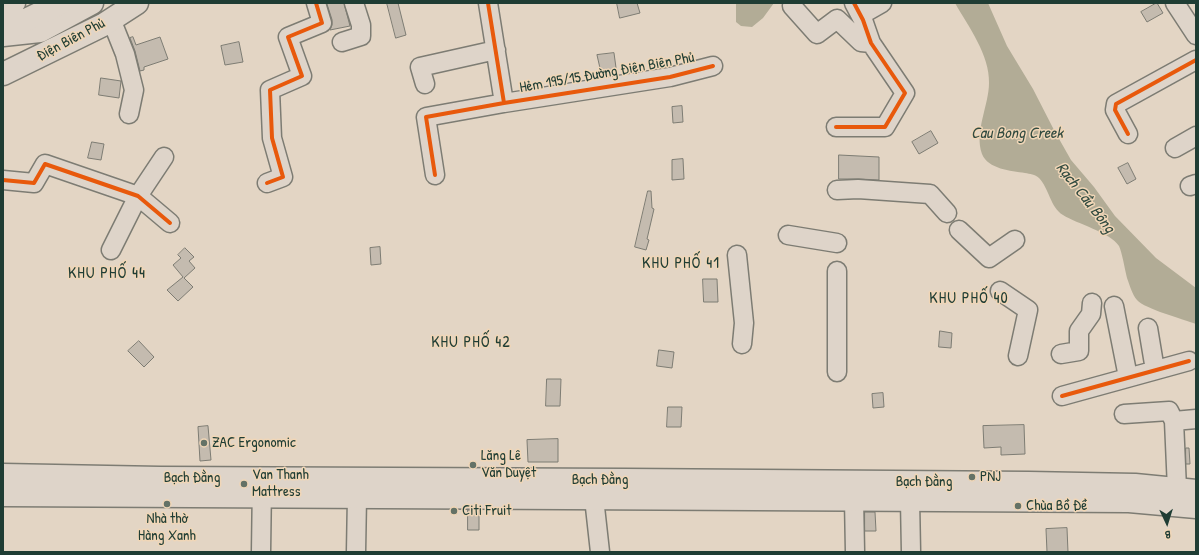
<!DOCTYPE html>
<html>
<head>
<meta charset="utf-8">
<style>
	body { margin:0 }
	#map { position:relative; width:1199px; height:555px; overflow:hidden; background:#e3d5c4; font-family:"Patrick Hand",sans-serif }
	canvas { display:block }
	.frame { position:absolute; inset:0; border:4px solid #1f3d34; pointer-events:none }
	.north { position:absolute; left:1147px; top:503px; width:40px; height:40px; -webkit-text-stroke:3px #f0d6b7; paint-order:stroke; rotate:176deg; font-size:11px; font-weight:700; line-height:16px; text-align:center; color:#1f3d34 }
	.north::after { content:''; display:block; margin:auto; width:14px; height:18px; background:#1f3d34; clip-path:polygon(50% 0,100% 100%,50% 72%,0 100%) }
</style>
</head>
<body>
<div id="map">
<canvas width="1199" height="555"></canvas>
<div class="frame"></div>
<div class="north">B</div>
</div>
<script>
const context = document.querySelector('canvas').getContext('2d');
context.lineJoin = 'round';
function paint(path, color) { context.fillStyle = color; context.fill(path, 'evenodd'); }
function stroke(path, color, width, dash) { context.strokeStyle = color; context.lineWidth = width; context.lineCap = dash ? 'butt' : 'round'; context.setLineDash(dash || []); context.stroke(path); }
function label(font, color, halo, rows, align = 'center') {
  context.font = font + ' "Patrick Hand",sans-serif'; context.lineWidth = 3; context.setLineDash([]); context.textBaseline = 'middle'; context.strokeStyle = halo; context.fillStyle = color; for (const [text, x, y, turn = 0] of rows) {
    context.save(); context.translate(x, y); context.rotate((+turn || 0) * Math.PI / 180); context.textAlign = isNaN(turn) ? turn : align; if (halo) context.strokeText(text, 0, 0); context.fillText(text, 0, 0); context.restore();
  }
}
const water = new Path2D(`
	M 736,3 L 774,3 L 763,18 L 752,27 L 741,26 L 736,22 Z
	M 955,3 L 988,3 L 1007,46 L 1033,89 L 1054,130 L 1071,160 L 1094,187 L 1115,216 L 1156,258 L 1196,288 L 1196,324 C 1183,319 1145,309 1137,300 C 1132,294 1130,286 1127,278 C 1125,270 1122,252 1119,246 C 1110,232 1077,224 1063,215 C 1050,207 1049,188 1039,178 C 1035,174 1030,174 1025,173 C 1011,171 988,169 982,154 C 974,132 989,105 989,83 C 990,55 968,26 955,3 Z`);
const building = new Path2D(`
	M 327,3 L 344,3 L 350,26 L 330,30 L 332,25 L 332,20 Z
	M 387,3 L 398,3 L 406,35 L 396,38 Z
	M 617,3 L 637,3 L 640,13 L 620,18 Z
	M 1157,3 L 1163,13 L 1147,22 L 1141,12 Z
	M 133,37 L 136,45 L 160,37 L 168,59 L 144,67 L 144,70 L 140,71 L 135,51 L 130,38 Z
	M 239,42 L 243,62 L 225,65 L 221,46 Z
	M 614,53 L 617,75 L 602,77 L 597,55 Z
	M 101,78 L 121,81 L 119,98 L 99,95 Z
	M 682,106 L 683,122 L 673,123 L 672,107 Z
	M 931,131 L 938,143 L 919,154 L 912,142 Z
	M 92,142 L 104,144 L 101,160 L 88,158 Z
	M 839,155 L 879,157 L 879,180 L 859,179 L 839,179 Z
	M 683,159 L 684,179 L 672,180 L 672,160 Z
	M 1128,163 L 1136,179 L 1127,184 L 1118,168 Z
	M 648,191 L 651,191 L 652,208 L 654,209 L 647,239 L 649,240 L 646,250 L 635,247 Z
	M 380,247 L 381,264 L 371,265 L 370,248 Z
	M 185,248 L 194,257 L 189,261 L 195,268 L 184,278 L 193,287 L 178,301 L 167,290 L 183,277 L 173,265 L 181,258 L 178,255 Z
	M 703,279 L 717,279 L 718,302 L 704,302 Z
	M 940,331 L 952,333 L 951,348 L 939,347 Z
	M 139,341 L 154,357 L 144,367 L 128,351 Z
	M 659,350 L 674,352 L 672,368 L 657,366 Z
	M 547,379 L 561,379 L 560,406 L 546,406 Z
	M 883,393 L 884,407 L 873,408 L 872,394 Z
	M 668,407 L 682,407 L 681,427 L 667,427 Z
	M 1024,425 L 1025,454 L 1001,455 L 1001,447 L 984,448 L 983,426 Z
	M 208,426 L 211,460 L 200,461 L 198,427 Z
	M 558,439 L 558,462 L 528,462 L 527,440 Z
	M 1186,448 L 1189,448 L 1190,464 L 1186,464 Z
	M 468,510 L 479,510 L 479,530 L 468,530 Z
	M 865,512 L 875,512 L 876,531 L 865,531 Z
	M 1067,528 L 1068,552 L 1047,552 L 1046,529 Z`);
const minor = new Path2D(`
	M 1175,3 L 1196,35
	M 792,6 L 817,34 L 837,19 L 861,42 L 871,43
	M 861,15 L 882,3
	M 111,19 L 125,54 L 134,90 L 129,114
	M 342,42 L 361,36 L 361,25 L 354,3
	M 425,84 L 420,67 L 496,50
	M 504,103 L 670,77 L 713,66
	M 836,127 L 885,127 L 905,93 L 871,43 L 863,20 L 854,3
	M 1128,134 L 1115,110 L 1116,104 L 1196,60
	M 1175,148 L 1196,136
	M 435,175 L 426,117 L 504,103 L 488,3
	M 3,180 L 34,183 L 45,164 L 138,196 L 170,223
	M 267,183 L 283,177 L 272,138 L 270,90 L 302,76 L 288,37 L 322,23 L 316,3
	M 1190,186 L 1196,184
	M 837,190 L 858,189 L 930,194 L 947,213
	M 959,230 L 989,258 L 1015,240
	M 788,235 L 837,243
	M 111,250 L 138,196 L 164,157
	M 737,255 L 744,323 L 742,344
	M 1000,291 L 1028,310 L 1018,356
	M 1114,306 L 1128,377
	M 1148,328 L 1155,370
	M 1061,354 L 1079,351 L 1079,331 L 1091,314 L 1092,303
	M 837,372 L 837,271
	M 1062,396 L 1189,361
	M 1124,414 L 1169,411 L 1174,421
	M 1177,489 L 1174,421 L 1196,419
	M 594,498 L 600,552
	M 854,499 L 855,552
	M 910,500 L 911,552
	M 261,552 L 262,483
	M 356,552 L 357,497`);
const major = new Path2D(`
	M 3,35 L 40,31 L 92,3
	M 3,74 L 103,25 L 137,3
	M 3,475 L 160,478 L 626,480 L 1029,483 L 1135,485 L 1196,491
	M 3,495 L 1129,501 L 1196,507`);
const highway = new Path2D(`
	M 3,8 L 14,3
	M 3,31 L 61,3`);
const cycleway = new Path2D(`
	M 504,103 L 670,77 L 713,66
	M 836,127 L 885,127 L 905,93 L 871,43 L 863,20 L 854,3
	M 1128,134 L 1115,110 L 1116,104 L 1196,60
	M 435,175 L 426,117 L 504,103 L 488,3
	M 3,180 L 34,183 L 45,164 L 138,196 L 170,223
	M 267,183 L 283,177 L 272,138 L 270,90 L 302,76 L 288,37 L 322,23 L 316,3
	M 1062,396 L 1189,361`);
const markers = [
	[204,443,4,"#647266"],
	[473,465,4,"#647266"],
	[972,477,4,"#647266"],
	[244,484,4,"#647266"],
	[167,504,4,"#647266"],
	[1018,506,4,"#647266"],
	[454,511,4,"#647266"]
];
const streetNames = [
	["Điện Biên Phủ",71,40,-28],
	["Hẻm 195/15 Đường Điện Biên Phủ",607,73,-10],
	["Bạch Đằng",192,478],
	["Bạch Đằng",600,480],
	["Bạch Đằng",924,482]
];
const poiNames = [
	["ZAC Ergonomic",212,443],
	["Lăng Lê",481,456],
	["Văn Duyệt",481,473],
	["Van Thanh",252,475],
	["Mattress",252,492],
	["PNJ",980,477],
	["Chùa Bồ Đề",1026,506],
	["Citi Fruit",462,511],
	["Nhà thờ",167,519,"center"],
	["Hàng Xanh",167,536,"center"]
];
const waterNames = [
	["Cau Bong Creek",1017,134],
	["Rạch Cầu Bông",1085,198,52]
];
const neighbourhoodNames = [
	["KHU PHỐ 41",681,264],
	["KHU PHỐ 44",107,274],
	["KHU PHỐ 40",969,299],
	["KHU PHỐ 42",471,343]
];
paint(water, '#b2ac96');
paint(building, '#c4bbaf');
stroke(building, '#7d7c73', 1);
stroke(minor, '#7d7c73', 21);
stroke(major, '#7d7c73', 25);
stroke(highway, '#7d7c73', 25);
stroke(minor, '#ded4c9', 18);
stroke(major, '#ded4c9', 22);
stroke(highway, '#ded4c9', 22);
stroke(cycleway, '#e8590c', 4);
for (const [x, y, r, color] of markers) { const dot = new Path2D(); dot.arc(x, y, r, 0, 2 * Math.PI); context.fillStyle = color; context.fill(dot); stroke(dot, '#f0d6b7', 1.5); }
label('15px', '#1f3d34', '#f0d6b7', streetNames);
label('15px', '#1f3d34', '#f0d6b7', poiNames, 'left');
label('italic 16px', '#324b40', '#f0d6b7', waterNames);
context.letterSpacing = '1px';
label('16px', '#1f3d34', '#f0d6b7', neighbourhoodNames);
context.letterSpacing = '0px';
</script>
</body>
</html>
